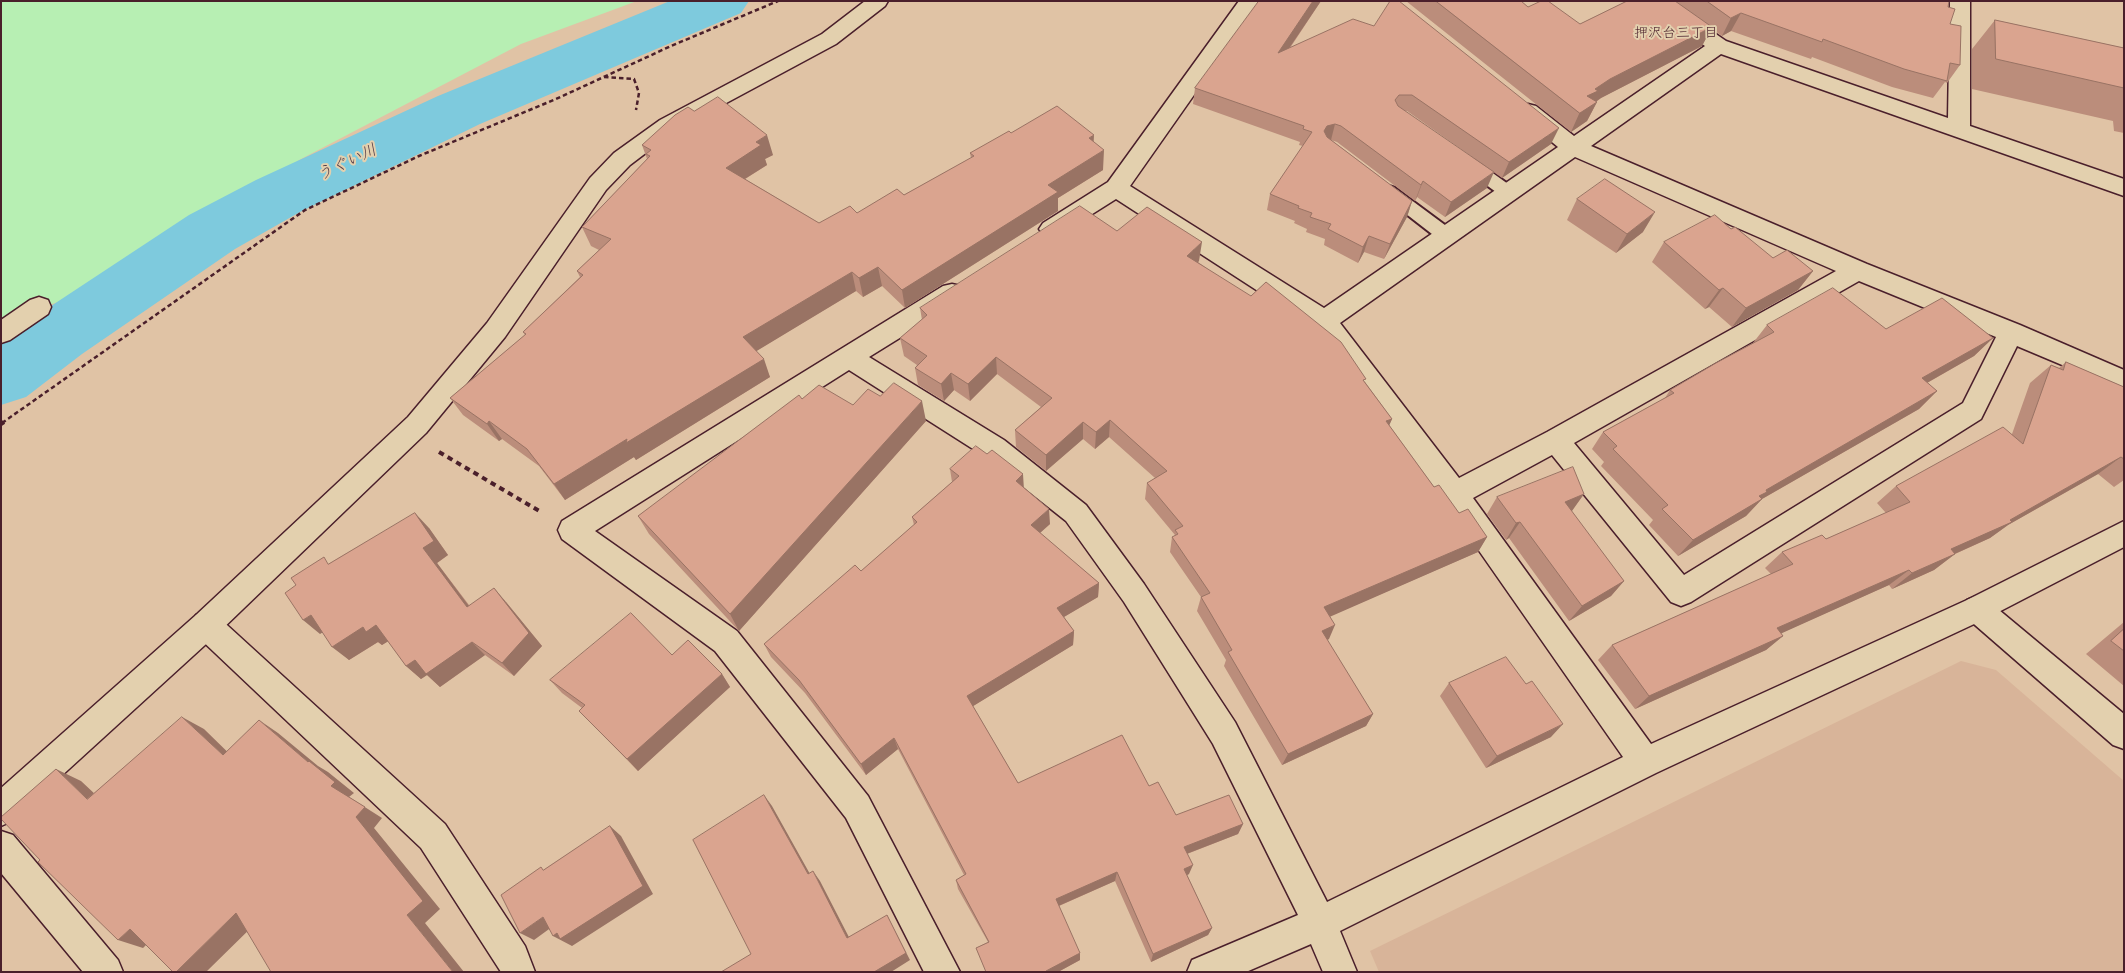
<!DOCTYPE html>
<html>
<head>
<meta charset="utf-8">
<style>
	body { margin:0 }
	#map { position:relative; width:2125px; height:973px; overflow:hidden; background:#e0c3a5; font-family:"Balsamiq Sans",sans-serif }
	canvas { display:block }
	.frame { position:absolute; inset:0; border:2px solid #4a1f2b; pointer-events:none }
</style>
</head>
<body>
<div id="map">
<canvas width="2125" height="973"></canvas>
<div class="frame"></div>
</div>
<script>
const context = document.querySelector('canvas').getContext('2d');
context.lineJoin = 'round';
function paint(path, color) { context.fillStyle = color; context.fill(path, 'evenodd'); }
function stroke(path, color, width, dash) { context.strokeStyle = color; context.lineWidth = width; context.lineCap = dash ? 'butt' : 'round'; context.setLineDash(dash || []); context.stroke(path); }
function label(font, color, halo, rows, align = 'center') {
  context.font = font + ' "Balsamiq Sans","Klee One",sans-serif'; context.lineWidth = 4; context.setLineDash([]); context.textBaseline = 'middle'; context.strokeStyle = halo; context.fillStyle = color; for (const [text, x, y, turn = 0] of rows) {
    context.save(); context.translate(x, y); context.rotate((+turn || 0) * Math.PI / 180); context.textAlign = isNaN(turn) ? turn : align; if (halo) context.strokeText(text, 0, 0); context.fillText(text, 0, 0); context.restore();
  }
}
const built = new Path2D(`
	M 1961,661 L 1996,670 L 2124,781 L 2124,972 L 1379,972 L 1370,951 Z`);
const green = new Path2D(`
	M 1,1 L 637,1 L 521,44 L 301,159 L 67,299 L 1,321 Z`);
const river = new Path2D(`
	M 670,1 L 749,1 L 741,13 L 480,124 L 300,212 L 235,249 L 82,354 L 26,397 L 1,405 L 1,339 L 189,215 L 256,180 L 438,96 Z`);
const pathFar1 = new Path2D(`
	M 604,77 L 634,79 L 639,93 L 636,110
	M 2,423 L 305,210 L 419,156 L 556,99 L 671,46 L 778,1`);
const path = new Path2D(`
	M 1,424 L 4,422
	M 439,452 L 541,512`);
const lane = new Path2D(`
	M 1470,159 L 1476,161 L 1515,189 L 1517,193 L 1515,197 L 1509,199 L 1503,197 L 1464,169 L 1462,165 L 1464,161 Z
	M 1389,186 L 1395,188 L 1453,231 L 1456,236 L 1453,241 L 1447,242 L 1441,241 L 1383,196 L 1381,192 L 1383,188 Z`);
const street = new Path2D(`
	M 1239,1 L 1260,1 L 1130,186 L 1324,308 L 1558,147 L 1520,116 L 1517,111 L 1520,106 L 1528,104 L 1536,106 L 1574,136 L 1705,46 L 1647,6 L 1644,1 L 1668,1 L 1726,41 L 1948,118 L 1950,1 L 1970,1 L 1970,126 L 2124,179 L 2124,196 L 1721,54 L 1591,146 L 1867,264 L 2020,325 L 2124,370 L 2124,391 L 2017,346 L 1981,419 L 1691,602 L 1681,606 L 1671,602 L 1552,455 L 1473,498 L 1651,744 L 1967,600 L 2124,521 L 2124,547 L 1987,618 L 1656,773 L 1340,931 L 1357,972 L 1323,972 L 1311,944 L 1246,972 L 1187,972 L 1192,960 L 1298,915 L 1213,744 L 1124,602 L 1066,521 L 984,456 L 849,370 L 595,531 L 737,631 L 868,796 L 960,972 L 924,972 L 846,818 L 715,651 L 562,539 L 558,530 L 562,521 L 943,286 L 952,284 L 961,286 L 964,293 L 961,300 L 869,357 L 1004,440 L 1086,505 L 1144,584 L 1235,722 L 1327,902 L 1623,757 L 1445,502 L 1315,328 L 1116,199 L 1059,235 L 1051,238 L 1043,235 L 1039,229 L 1043,223 L 1108,182 ZM 1575,157 L 1836,271 L 1547,432 L 1459,478 L 1340,323 ZM 1859,281 L 1996,337 L 1963,403 L 1684,575 L 1574,443 Z
	M 39,297 L 48,300 L 51,307 L 48,314 L 10,340 L 1,343 L 1,320 L 30,300 Z
	M 206,612 L 216,615 L 445,824 L 525,946 L 535,972 L 501,972 L 421,848 L 196,635 L 191,625 L 196,615 Z
	M 1,831 L 13,835 L 118,960 L 123,972 L 83,972 L 1,873 Z`);
const secondary = new Path2D(`
	M 865,1 L 888,1 L 885,6 L 836,44 L 676,130 L 630,165 L 606,190 L 505,337 L 426,433 L 216,635 L 12,821 L 1,826 L 1,788 L 196,615 L 408,417 L 487,323 L 590,178 L 614,153 L 660,120 L 822,34 Z
	M 1977,596 L 1987,600 L 2124,714 L 2124,749 L 2113,745 L 1967,618 L 1962,609 L 1967,600 Z`);
const wall = new Path2D(`
	M 1259,1 L 1321,1 L 1290,48 L 1551,144 L 1502,178 L 1407,111 L 1405,111 L 1487,188 L 1445,217 L 1417,197 L 1415,201 L 1337,142 L 1331,140 L 1412,201 L 1407,217 L 1384,259 L 1364,252 L 1358,263 L 1324,245 L 1325,239 L 1306,232 L 1307,229 L 1294,223 L 1295,221 L 1267,210 L 1270,194 L 1303,146 L 1299,145 L 1300,142 L 1193,104 L 1195,88 Z
	M 1406,1 L 1521,1 L 1528,7 L 1580,24 L 1627,1 L 1949,1 L 1948,7 L 1950,24 L 1960,65 L 1947,83 L 1945,82 L 1933,98 L 1892,87 L 1812,57 L 1811,59 L 1731,31 L 1722,36 L 1711,28 L 1702,46 L 1601,98 L 1596,102 L 1597,102 L 1587,121 L 1571,132 Z
	M 1995,20 L 2124,48 L 2124,133 L 2114,131 L 2113,121 L 1972,89 L 1972,49 Z
	M 694,111 L 773,155 L 765,159 L 767,165 L 745,179 L 819,223 L 857,213 L 904,195 L 971,158 L 970,153 L 1011,133 L 1094,142 L 1103,170 L 1058,198 L 1058,211 L 905,308 L 882,286 L 863,297 L 856,291 L 756,351 L 770,377 L 636,460 L 634,457 L 565,500 L 539,466 L 502,439 L 499,441 L 463,415 L 450,398 L 525,335 L 523,332 L 580,277 L 577,271 L 599,250 L 591,246 L 582,227 L 647,159 L 642,145 Z
	M 1577,199 L 1643,232 L 1616,253 L 1567,220 Z
	M 1731,229 L 1773,258 L 1813,271 L 1798,290 L 1732,327 L 1709,307 L 1705,309 L 1652,262 L 1664,242 Z
	M 1117,231 L 1199,261 L 1198,262 L 1365,382 L 1392,419 L 1389,425 L 1434,487 L 1459,513 L 1487,537 L 1478,552 L 1330,616 L 1329,639 L 1327,640 L 1373,714 L 1366,726 L 1282,765 L 1224,666 L 1226,660 L 1197,611 L 1201,597 L 1170,552 L 1172,537 L 1174,536 L 1175,535 L 1145,499 L 1147,483 L 1155,478 L 1109,437 L 1095,449 L 1083,439 L 1046,471 L 1016,447 L 1015,430 L 1041,407 L 997,374 L 970,401 L 954,390 L 944,401 L 918,385 L 915,368 L 917,365 L 904,356 L 900,338 L 922,320 L 920,308 Z
	M 1767,325 L 1886,329 L 1993,338 L 1974,356 L 1927,383 L 1937,391 L 1919,409 L 1762,499 L 1746,516 L 1678,556 L 1649,525 L 1653,520 L 1601,466 L 1604,462 L 1592,449 L 1603,432 L 1665,398 L 1670,390 L 1753,343 Z
	M 2066,362 L 2124,387 L 2124,480 L 2114,487 L 2098,474 L 2008,525 L 1990,538 L 1955,554 L 1934,570 L 1892,589 L 1889,585 L 1781,633 L 1783,636 L 1766,650 L 1635,709 L 1598,660 L 1612,645 L 1771,574 L 1765,568 L 1782,552 L 1826,539 L 1886,513 L 1877,503 L 1896,486 L 2012,434 L 2030,383 L 2051,365 L 2059,368 Z
	M 802,399 L 853,405 L 926,421 L 739,631 L 649,534 L 638,516 Z
	M 950,469 L 1024,488 L 1050,524 L 1040,533 L 1099,583 L 1098,597 L 1064,617 L 1074,631 L 1073,645 L 973,706 L 1018,783 L 1149,786 L 1176,815 L 1243,824 L 1238,834 L 1187,854 L 1189,874 L 1187,875 L 1212,928 L 1208,935 L 1151,962 L 1115,881 L 1059,906 L 1080,960 L 1058,972 L 986,972 L 976,948 L 988,942 L 958,889 L 956,880 L 964,875 L 898,749 L 866,775 L 805,693 L 771,657 L 764,644 L 861,571 L 914,525 L 912,517 L 952,482 Z
	M 1584,494 L 1571,511 L 1624,581 L 1611,596 L 1569,621 L 1509,538 L 1506,540 L 1487,514 L 1497,497 Z
	M 429,528 L 448,555 L 437,563 L 469,605 L 506,602 L 542,646 L 514,676 L 485,655 L 440,687 L 427,675 L 421,679 L 406,666 L 388,641 L 382,645 L 378,642 L 349,660 L 322,632 L 320,634 Z
	M 2124,622 L 2124,686 L 2086,654 Z
	M 672,655 L 722,674 L 730,687 L 638,771 L 579,711 L 582,708 L 562,693 L 550,680 Z
	M 1449,683 L 1551,737 L 1486,768 L 1440,696 Z`);
const shadedWall = new Path2D(`
	M 1313,1 L 1321,1 L 1275,69 L 1278,53 Z
	M 1741,13 L 1731,31 L 1722,36 L 1731,18 Z
	M 1712,27 L 1702,46 L 1601,98 L 1591,105 L 1597,102 L 1587,121 L 1571,132 L 1587,96 L 1595,89 L 1610,79 Z
	M 1335,124 L 1331,140 L 1323,142 L 1324,131 L 1327,126 Z
	M 1559,128 L 1551,144 L 1502,178 L 1509,162 Z
	M 767,135 L 773,155 L 765,159 L 767,165 L 732,187 L 726,168 L 756,142 Z
	M 1094,135 L 1093,155 L 1089,138 Z
	M 1104,150 L 1103,170 L 1058,198 L 1058,211 L 905,308 L 902,290 L 1048,185 Z
	M 1494,172 L 1487,188 L 1445,217 L 1451,202 Z
	M 1423,181 L 1417,197 L 1415,201 L 1421,185 Z
	M 1412,201 L 1407,217 L 1384,259 L 1390,244 Z
	M 1655,212 L 1643,232 L 1616,253 L 1627,234 Z
	M 1369,236 L 1364,252 L 1358,263 L 1363,247 Z
	M 1202,242 L 1199,261 L 1185,274 L 1187,256 Z
	M 878,267 L 882,286 L 863,297 L 859,278 Z
	M 1813,271 L 1798,290 L 1732,327 L 1746,308 Z
	M 852,272 L 856,291 L 750,355 L 743,337 Z
	M 1723,288 L 1709,307 L 1705,309 L 1719,290 Z
	M 1993,338 L 1974,356 L 1904,396 L 1922,378 Z
	M 996,357 L 997,374 L 970,401 L 968,384 Z
	M 764,359 L 770,377 L 636,460 L 634,457 L 565,500 L 554,484 L 627,439 Z
	M 951,373 L 954,390 L 944,401 L 941,384 Z
	M 1937,391 L 1919,409 L 1762,499 L 1746,516 L 1678,556 L 1693,540 L 1766,490 Z
	M 922,401 L 926,421 L 739,631 L 730,614 Z
	M 1392,419 L 1385,435 L 1386,421 Z
	M 1110,420 L 1109,437 L 1095,449 L 1096,432 Z
	M 489,421 L 502,439 L 499,441 L 487,424 Z
	M 1083,422 L 1083,439 L 1046,471 L 1046,455 Z
	M 2121,457 L 2098,474 L 2008,525 L 1990,538 L 1930,565 L 1951,549 L 2010,520 Z
	M 1023,474 L 1024,490 L 1016,481 Z
	M 1584,494 L 1572,511 L 1553,519 L 1565,502 Z
	M 1049,509 L 1050,524 L 1032,540 L 1031,525 Z
	M 415,513 L 429,528 L 448,555 L 437,563 L 480,621 L 467,607 L 423,548 Z
	M 1520,522 L 1509,538 L 1506,540 L 1516,523 Z
	M 1487,537 L 1478,552 L 1318,622 L 1324,607 Z
	M 1955,554 L 1934,570 L 1892,589 L 1912,573 Z
	M 1909,570 L 1889,585 L 1760,643 L 1777,628 Z
	M 1624,581 L 1611,596 L 1569,621 L 1582,606 Z
	M 1099,583 L 1098,597 L 1057,621 L 1057,608 Z
	M 494,588 L 506,602 L 542,646 L 514,676 L 502,663 Z
	M 311,615 L 328,629 L 320,634 L 303,620 Z
	M 376,625 L 392,639 L 382,645 L 378,642 L 349,660 L 332,647 L 363,627 Z
	M 1335,625 L 1329,639 L 1316,645 L 1322,631 Z
	M 1074,631 L 1073,645 L 970,708 L 967,696 Z
	M 1783,636 L 1766,650 L 1635,709 L 1649,696 Z
	M 472,642 L 485,655 L 440,687 L 427,675 L 421,679 L 406,666 L 415,660 Z
	M 722,674 L 730,687 L 638,771 L 627,759 Z
	M 1373,714 L 1366,726 L 1282,765 L 1288,754 Z
	M 182,717 L 204,729 L 243,767 L 223,755 Z
	M 259,720 L 278,733 L 318,766 L 328,772 L 354,793 L 349,797 L 382,818 L 374,828 L 440,909 L 425,923 L 464,972 L 453,972 L 407,915 L 331,786 L 308,762 Z
	M 1563,724 L 1551,737 L 1486,768 L 1497,756 Z
	M 894,738 L 898,749 L 866,775 L 861,764 Z
	M 56,769 L 81,781 L 112,810 L 87,799 Z
	M 764,795 L 772,806 L 815,883 L 808,874 Z
	M 1243,824 L 1238,834 L 1181,856 L 1184,847 Z
	M 610,826 L 621,836 L 653,894 L 572,946 L 553,936 Z
	M 1193,865 L 1189,874 L 1181,878 L 1184,869 Z
	M 813,871 L 820,881 L 853,945 L 847,938 Z
	M 1117,872 L 1115,881 L 1056,907 L 1056,899 Z
	M 236,913 L 258,921 L 206,972 L 176,972 Z
	M 887,915 L 910,960 L 891,972 L 874,972 Z
	M 543,917 L 556,924 L 534,940 L 520,933 Z
	M 1212,928 L 1208,935 L 1151,962 L 1153,954 Z
	M 130,929 L 154,937 L 143,948 L 118,940 Z
	M 1080,953 L 1080,960 L 1058,972 L 1046,972 L 1046,971 Z`);
const building = new Path2D(`
	M 1259,1 L 1313,1 L 1278,53 L 1353,19 L 1374,26 L 1390,1 L 1399,1 L 1559,128 L 1509,162 L 1412,95 L 1399,95 L 1395,100 L 1398,106 L 1494,172 L 1451,202 L 1423,181 L 1421,185 L 1341,126 L 1335,124 L 1327,126 L 1324,131 L 1327,137 L 1412,201 L 1390,244 L 1369,236 L 1363,247 L 1328,229 L 1331,224 L 1310,217 L 1312,213 L 1298,208 L 1299,206 L 1270,194 L 1312,132 L 1303,129 L 1304,126 L 1195,88 Z
	M 1436,1 L 1521,1 L 1528,7 L 1541,1 L 1548,1 L 1580,24 L 1627,1 L 1675,1 L 1712,27 L 1610,79 L 1595,89 L 1598,91 L 1587,96 L 1597,102 L 1580,113 Z
	M 1707,1 L 1949,1 L 1948,7 L 1955,9 L 1950,24 L 1961,26 L 1960,65 L 1950,63 L 1947,81 L 1904,69 L 1823,39 L 1822,42 L 1741,13 L 1731,18 Z
	M 1995,20 L 2124,48 L 2124,88 L 1996,59 Z
	M 718,97 L 767,135 L 756,142 L 761,145 L 726,168 L 819,223 L 850,206 L 857,213 L 897,189 L 904,195 L 974,156 L 970,153 L 1009,131 L 1011,133 L 1057,106 L 1094,135 L 1089,138 L 1104,150 L 1048,185 L 1058,192 L 902,290 L 878,267 L 859,278 L 852,272 L 743,337 L 764,359 L 626,443 L 627,439 L 554,484 L 527,449 L 489,421 L 487,424 L 450,398 L 526,334 L 523,332 L 583,275 L 577,271 L 611,239 L 582,227 L 650,156 L 646,154 L 651,150 L 642,145 L 675,115 L 688,107 L 694,111 Z
	M 1605,179 L 1655,212 L 1627,234 L 1577,199 Z
	M 1080,206 L 1117,231 L 1147,207 L 1202,242 L 1187,256 L 1251,296 L 1266,282 L 1341,342 L 1366,379 L 1363,380 L 1392,419 L 1386,421 L 1434,487 L 1439,485 L 1459,513 L 1468,509 L 1487,537 L 1324,607 L 1335,625 L 1322,631 L 1373,714 L 1288,754 L 1228,652 L 1232,650 L 1201,597 L 1210,593 L 1172,537 L 1178,534 L 1175,530 L 1183,526 L 1147,483 L 1167,471 L 1110,420 L 1096,432 L 1083,422 L 1046,455 L 1015,430 L 1052,398 L 996,357 L 968,384 L 951,373 L 941,384 L 915,368 L 927,356 L 900,338 L 927,315 L 920,308 Z
	M 1715,215 L 1731,229 L 1735,227 L 1773,258 L 1787,250 L 1813,271 L 1746,308 L 1723,288 L 1719,290 L 1664,242 Z
	M 1833,288 L 1886,329 L 1942,298 L 1993,338 L 1922,378 L 1937,391 L 1766,490 L 1767,492 L 1759,496 L 1762,499 L 1693,540 L 1662,509 L 1668,505 L 1613,449 L 1617,446 L 1603,432 L 1674,393 L 1670,390 L 1716,363 L 1774,332 L 1767,325 Z
	M 2066,362 L 2124,387 L 2124,459 L 2121,457 L 2010,520 L 2012,522 L 1951,549 L 1955,554 L 1912,573 L 1909,570 L 1777,628 L 1783,636 L 1649,696 L 1612,645 L 1793,564 L 1782,552 L 1822,535 L 1826,539 L 1910,502 L 1896,486 L 2003,427 L 2023,444 L 2051,365 L 2063,370 Z
	M 894,383 L 922,401 L 730,614 L 638,516 L 799,395 L 802,399 L 819,385 L 853,405 L 868,389 L 880,396 Z
	M 976,446 L 987,454 L 992,450 L 1023,474 L 1016,481 L 1049,509 L 1031,525 L 1099,583 L 1057,608 L 1074,631 L 967,696 L 1018,783 L 1122,735 L 1149,786 L 1158,782 L 1176,815 L 1229,795 L 1243,824 L 1184,847 L 1193,865 L 1184,869 L 1212,928 L 1153,954 L 1117,872 L 1056,899 L 1080,953 L 1046,971 L 1047,972 L 986,972 L 976,948 L 989,942 L 956,880 L 966,874 L 894,738 L 861,764 L 799,680 L 764,644 L 855,565 L 861,571 L 917,522 L 912,517 L 959,476 L 950,469 Z
	M 1573,467 L 1584,494 L 1565,502 L 1624,581 L 1582,606 L 1520,522 L 1516,523 L 1497,497 Z
	M 415,513 L 434,541 L 423,548 L 467,607 L 494,588 L 529,633 L 502,663 L 472,642 L 426,674 L 415,660 L 406,666 L 376,625 L 366,632 L 363,627 L 332,647 L 311,615 L 303,620 L 285,593 L 296,585 L 291,578 L 324,557 L 328,564 Z
	M 631,613 L 672,655 L 688,640 L 722,674 L 627,759 L 579,711 L 585,705 L 550,680 Z
	M 2124,629 L 2124,651 L 2111,641 Z
	M 1506,657 L 1526,684 L 1532,681 L 1563,724 L 1497,756 L 1449,683 Z
	M 182,717 L 223,755 L 259,720 L 308,762 L 309,761 L 335,782 L 331,786 L 365,807 L 356,817 L 423,901 L 407,915 L 453,972 L 271,972 L 236,913 L 176,972 L 173,972 L 130,929 L 118,940 L 38,862 L 40,860 L 1,819 L 1,817 L 56,769 L 87,799 Z
	M 764,795 L 808,874 L 813,871 L 847,938 L 887,915 L 906,953 L 874,972 L 721,972 L 751,954 L 693,840 Z
	M 610,826 L 643,886 L 560,939 L 557,933 L 553,936 L 543,917 L 520,933 L 501,895 L 541,867 L 543,870 Z`);
const farNeighbourhoodnames = [
	["押沢台三丁目",1676,33]
];
const waterNames = [
	["うぐい川",347,163,-25]
];
paint(built, '#d8b499');
paint(green, '#b7efb3');
paint(river, '#7ecadd');
stroke(lane, '#4a1f2b', 4);
stroke(street, '#4a1f2b', 3);
stroke(secondary, '#4a1f2b', 3);
stroke(pathFar1, '#4a1f2b', 2.5, [4.5, 3]);
stroke(path, '#4a1f2b', 4, [5.5, 4.5]);
paint(lane, '#e3d0ae');
paint(street, '#e3d0ae');
paint(secondary, '#e3d0ae');
paint(wall, '#bb8d7b');
paint(shadedWall, '#997364');
paint(building, '#daa48f');
stroke(building, '#997364', 1);
label('14px', '#4a1f2b', '#e3d0ae', farNeighbourhoodnames);
label('italic 16px', '#523946', '#e3d0ae', waterNames);
</script>
</body>
</html>
